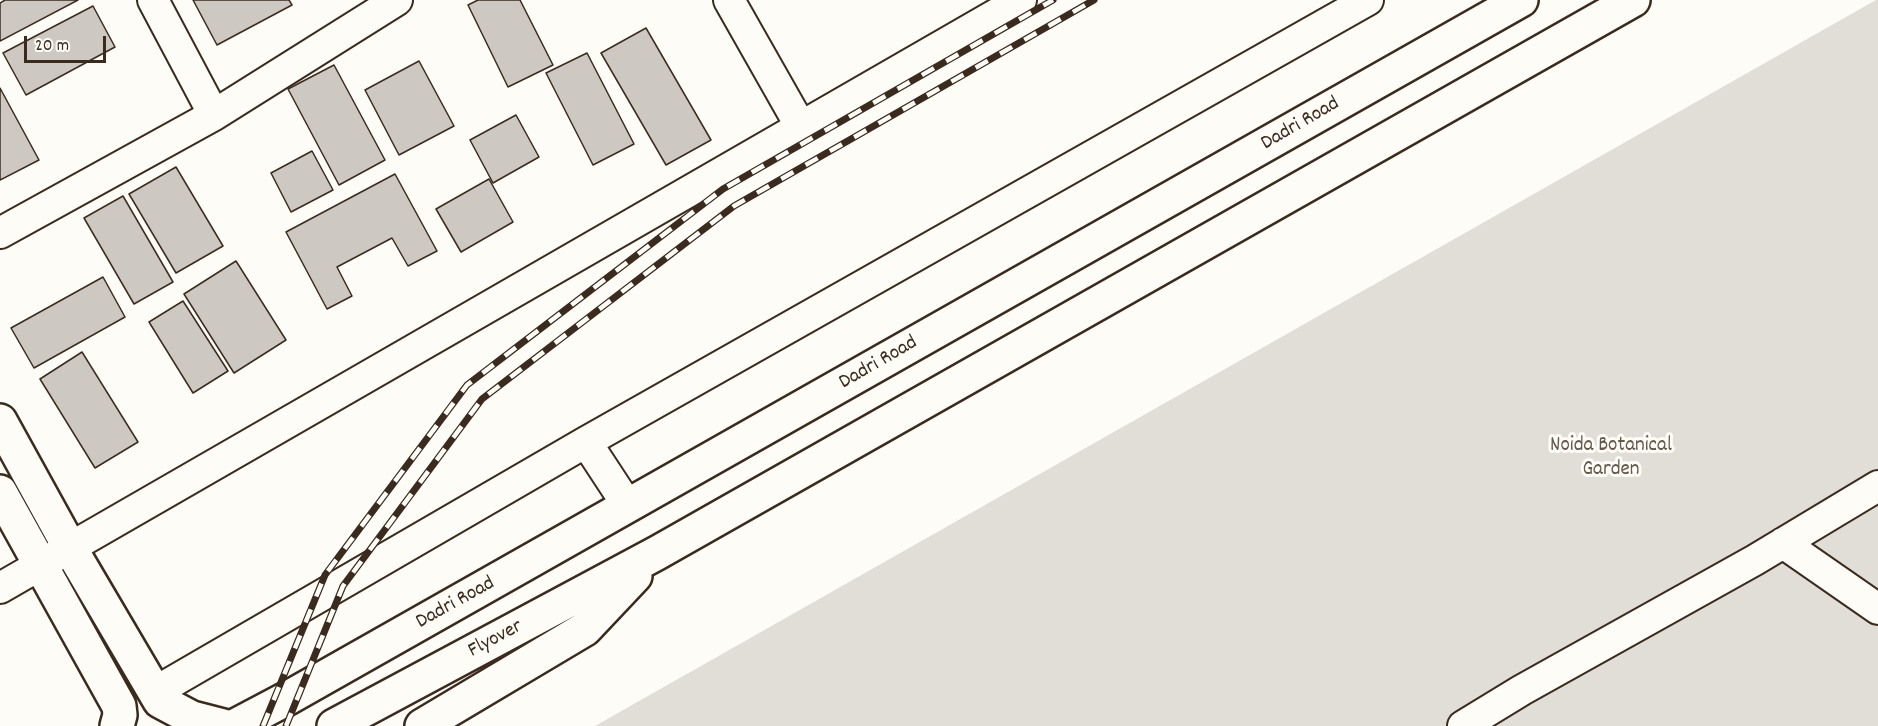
<!DOCTYPE html>
<html>
<head>
<meta charset="utf-8">
<style>
	body { margin:0 }
	#map { position:relative; width:1878px; height:726px; overflow:hidden; background:#fdfcf7; font-family:Dekko,sans-serif }
	canvas { display:block }
	.scale { position:absolute; left:24px; top:36px; width:82px; height:27px; box-sizing:border-box; border:3px solid #3b2a1e; border-top:0; padding-left:8px; font-size:18px; line-height:21px; white-space:nowrap; color:#3b2a1e; -webkit-text-stroke:4px #fdfcf7; paint-order:stroke }
</style>
</head>
<body>
<div id="map">
<canvas width="1878" height="726"></canvas>
<div class="scale">20 m</div>
</div>
<script>
const context = document.querySelector('canvas').getContext('2d');
context.lineJoin = 'round';
function paint(path, color) { context.fillStyle = color; context.fill(path, 'evenodd'); }
function stroke(path, color, width, dash) { context.strokeStyle = color; context.lineWidth = width; context.lineCap = dash ? 'butt' : 'round'; context.setLineDash(dash || []); context.stroke(path); }
function label(font, color, halo, rows, align = 'center') {
  context.font = font + ' Dekko,sans-serif'; context.lineWidth = 6; context.setLineDash([]); context.textBaseline = 'middle'; context.strokeStyle = halo; context.fillStyle = color; for (const [text, x, y, turn = 0] of rows) {
    context.save(); context.translate(x, y); context.rotate((+turn || 0) * Math.PI / 180); context.textAlign = isNaN(turn) ? turn : align; if (halo) context.strokeText(text, 0, 0); context.fillText(text, 0, 0); context.restore();
  }
}
const green = new Path2D(`
	M 1876,0 L 1878,0 L 1878,726 L 595,726 Z`);
const building = new Path2D(`
	M 5,0 L 78,0 L 0,41 L 0,3 Z
	M 193,0 L 289,0 L 292,5 L 217,45 Z
	M 478,0 L 520,0 L 553,65 L 508,87 L 468,5 Z
	M 93,6 L 115,47 L 26,95 L 3,53 Z
	M 646,28 L 711,140 L 666,165 L 601,53 Z
	M 587,53 L 634,144 L 593,165 L 546,73 Z
	M 419,61 L 454,126 L 399,155 L 365,90 Z
	M 334,65 L 385,160 L 339,185 L 288,89 Z
	M 0,88 L 39,160 L 0,180 Z
	M 516,115 L 539,157 L 493,183 L 470,140 Z
	M 312,151 L 333,190 L 291,212 L 271,173 Z
	M 176,167 L 223,246 L 176,273 L 129,194 Z
	M 395,174 L 437,251 L 408,266 L 392,238 L 337,267 L 352,296 L 327,309 L 286,232 Z
	M 489,179 L 513,222 L 461,252 L 436,209 Z
	M 123,196 L 173,282 L 134,304 L 84,218 Z
	M 236,261 L 286,340 L 234,373 L 184,294 Z
	M 103,277 L 125,317 L 34,368 L 11,328 Z
	M 183,301 L 228,371 L 193,393 L 149,322 Z
	M 82,352 L 138,442 L 95,468 L 40,379 Z`);
const minor = new Path2D(`
	M 153,0 L 214,115
	M 729,0 L 801,127
	M 0,233 L 214,115 L 397,0
	M 586,442 L 628,506
	M 1783,543 L 1878,609
	M 0,588 L 1021,0
	M 155,692 L 586,442 L 1368,0
	M 1463,726 L 1522,690 L 1755,560 L 1878,486`);
const tertiary = new Path2D(`
	M 0,421 L 70,548 L 160,701 L 192,718 L 223,726
	M 0,492 L 119,706 L 120,715 L 117,726`);
const secondary = new Path2D(`
	M 235,726 L 288,698 L 1521,0
	M 334,726 L 657,553 L 1633,0
	M 422,726 L 585,629 L 635,576`);
const rail = new Path2D(`
	M 263,726 L 325,575 L 467,385 L 723,189 L 1053,0
	M 286,726 L 343,586 L 482,399 L 734,206 L 1094,0`);
const streetNames = [
	["Dadri Road",1301,125,-30],
	["Dadri Road",879,364,-30],
	["Dadri Road",456,604,-29],
	["Flyover",496,640,-28]
];
const parkNames = [
	["Noida Botanical",1611,447],
	["Garden",1611,471]
];
paint(green, '#e1ded7');
paint(building, '#cdc8c2');
stroke(building, '#3b2a1e', 1.5);
stroke(minor, '#3b2a1e', 34);
stroke(tertiary, '#3b2a1e', 38);
stroke(secondary, '#3b2a1e', 38);
stroke(minor, '#fdfcf7', 30);
stroke(tertiary, '#fdfcf7', 33);
stroke(secondary, '#fdfcf7', 33);
stroke(rail, '#3b2a1e', 7);
stroke(rail, '#fdfcf7', 4.5, [14]);
label('21px', '#3b2a1e', '#fdfcf7', streetNames);
label('21px', '#64574c', '#fdfcf7', parkNames);
</script>
</body>
</html>
